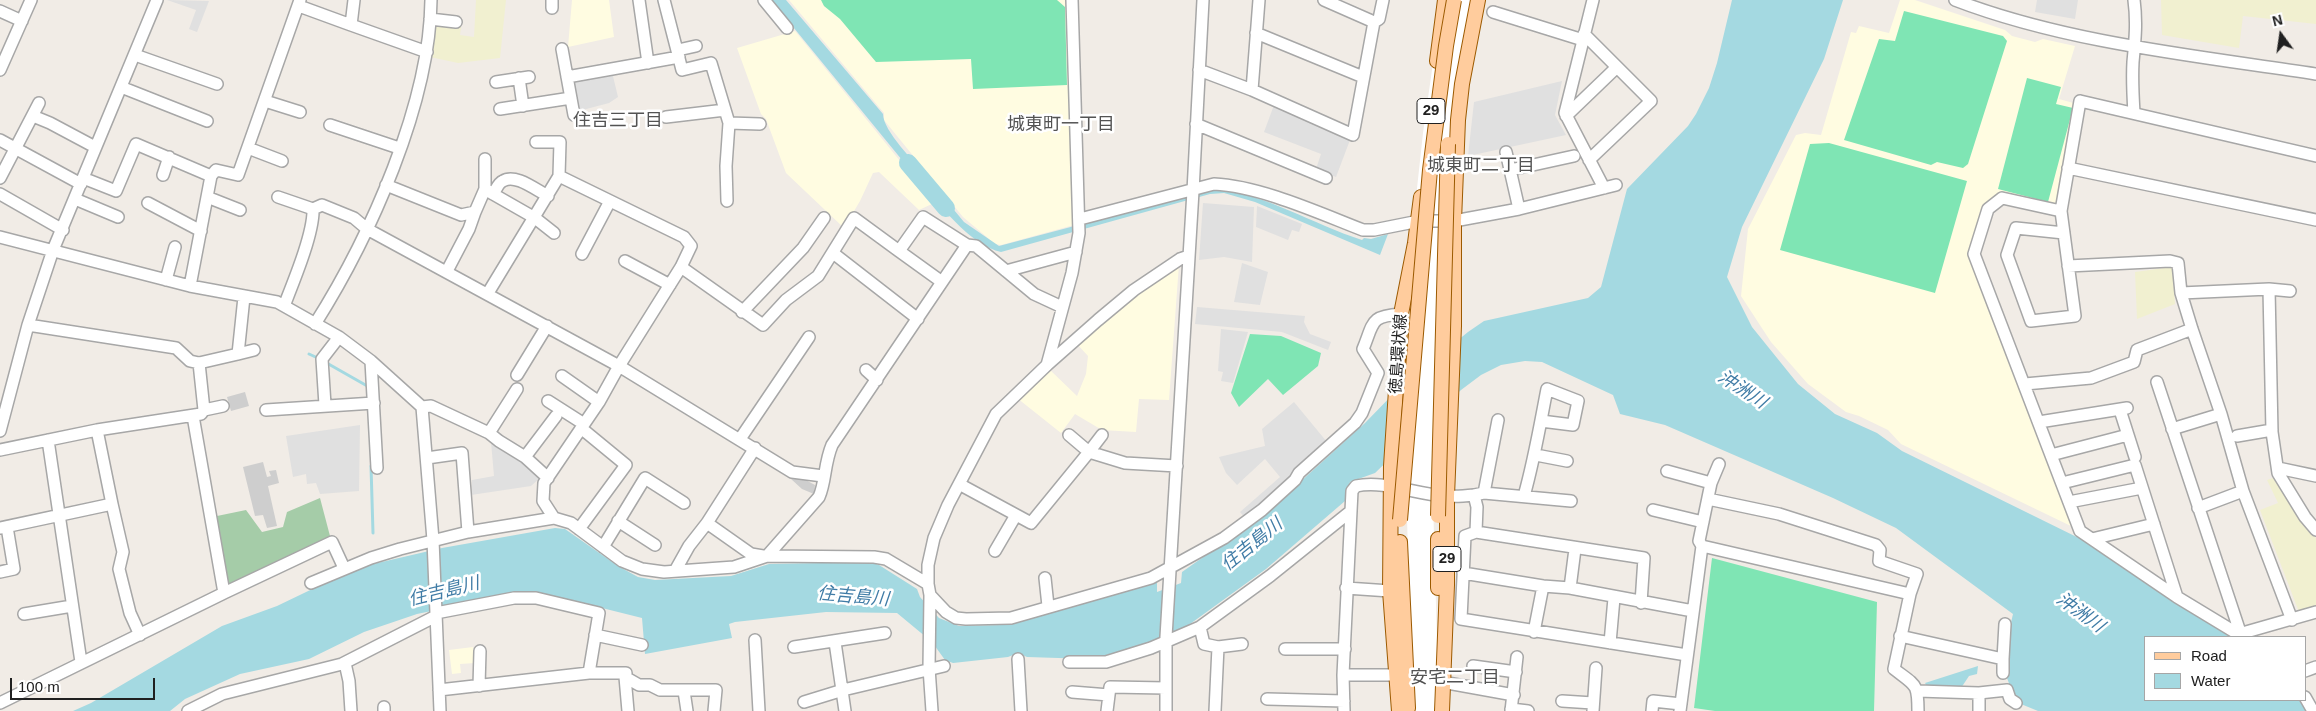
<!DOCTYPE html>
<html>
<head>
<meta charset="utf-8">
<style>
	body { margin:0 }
	#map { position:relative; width:2316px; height:711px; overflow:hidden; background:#f1ece6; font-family:Helvetica,sans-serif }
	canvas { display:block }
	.legend { position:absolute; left:2144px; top:636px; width:162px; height:65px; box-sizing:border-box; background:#fff; border:1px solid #a6a6a6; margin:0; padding:6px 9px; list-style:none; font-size:15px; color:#202020 }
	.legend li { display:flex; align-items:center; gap:10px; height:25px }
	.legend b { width:25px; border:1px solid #a6a6a6 }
	.north { position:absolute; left:2256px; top:10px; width:50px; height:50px; -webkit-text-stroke:4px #fff; paint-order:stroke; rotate:346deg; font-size:14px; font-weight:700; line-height:20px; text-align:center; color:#202020 }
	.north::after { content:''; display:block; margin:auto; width:18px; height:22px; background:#202020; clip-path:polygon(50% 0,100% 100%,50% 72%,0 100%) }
	.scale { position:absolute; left:10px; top:678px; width:145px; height:22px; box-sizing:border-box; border:2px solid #202020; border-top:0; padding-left:6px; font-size:15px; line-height:18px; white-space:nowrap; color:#202020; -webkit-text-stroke:4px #fff; paint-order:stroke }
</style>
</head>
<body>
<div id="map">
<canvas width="2316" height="711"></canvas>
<ul class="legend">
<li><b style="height:6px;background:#ffcc9d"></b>Road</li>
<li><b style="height:14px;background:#a4d9e1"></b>Water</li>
</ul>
<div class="north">N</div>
<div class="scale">100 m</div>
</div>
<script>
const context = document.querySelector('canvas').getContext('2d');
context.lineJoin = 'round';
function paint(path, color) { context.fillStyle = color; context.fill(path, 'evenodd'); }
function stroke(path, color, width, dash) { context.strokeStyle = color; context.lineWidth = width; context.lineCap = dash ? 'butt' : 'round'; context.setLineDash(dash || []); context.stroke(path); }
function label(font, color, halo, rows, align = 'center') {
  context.font = font + ' Helvetica,"Noto Sans JP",sans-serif'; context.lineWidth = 5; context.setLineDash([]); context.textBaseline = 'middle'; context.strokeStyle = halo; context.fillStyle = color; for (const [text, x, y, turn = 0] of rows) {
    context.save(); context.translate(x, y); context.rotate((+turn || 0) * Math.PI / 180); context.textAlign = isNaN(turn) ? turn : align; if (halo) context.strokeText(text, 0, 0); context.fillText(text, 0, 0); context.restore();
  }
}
const education = new Path2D(`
	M 572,0 L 609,0 L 614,37 L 568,47 Z
	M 789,0 L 1068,0 L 1074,225 L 1001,245 L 995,244 L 963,217 L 884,120 L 884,113 Z
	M 1900,0 L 1915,0 L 2005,30 L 2012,36 L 2035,42 L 2043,39 L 2075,46 L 2059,99 L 2077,104 L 2058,207 L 2002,194 L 1987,202 L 1969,256 L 1999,338 L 2075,528 L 1901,444 L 1888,430 L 1859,416 L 1846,412 L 1808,384 L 1771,342 L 1741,296 L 1748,229 L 1796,135 L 1805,133 L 1821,135 L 1851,32 L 1856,33 L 1859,26 L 1889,33 Z
	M 795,31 L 934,203 L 919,210 L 879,172 L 873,173 L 860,201 L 844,228 L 786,173 L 766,119 L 761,114 L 737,48 Z
	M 1179,264 L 1169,400 L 1139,399 L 1136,432 L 1102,430 L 1075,414 L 1061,433 L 1017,398 L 1049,369 L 1077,396 L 1086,374 L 1088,356 L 1077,344 L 1132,297 Z
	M 473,647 L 475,663 L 460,664 L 461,673 L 452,674 L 449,650 Z`);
const religious = new Path2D(`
	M 245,392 L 249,406 L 231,411 L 227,397 Z
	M 263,462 L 267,477 L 271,476 L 269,471 L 276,470 L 279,483 L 268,486 L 277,526 L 267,528 L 263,515 L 255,516 L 243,467 Z
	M 798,476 L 815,485 L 814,494 L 802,489 L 791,479 Z`);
const farmland = new Path2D(`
	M 476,0 L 506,0 L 500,58 L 458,63 L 430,57 L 433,23 L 461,27 L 460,35 L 474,37 Z
	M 2161,0 L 2316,0 L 2316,24 L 2243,16 L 2239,48 L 2162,35 Z
	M 2172,267 L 2175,304 L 2137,319 L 2135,272 Z
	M 2273,478 L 2306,528 L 2316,538 L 2316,607 L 2299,612 L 2260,510 L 2278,503 L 2267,480 Z`);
const cemetery = new Path2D(`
	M 320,498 L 330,536 L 227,585 L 217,516 L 246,510 L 262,532 L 283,527 L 287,512 Z`);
const pitch = new Path2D(`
	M 821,0 L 1057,0 L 1065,7 L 1067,85 L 973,89 L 971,59 L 876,62 L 840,19 L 824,6 Z
	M 1904,11 L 2003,36 L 2007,41 L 1968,164 L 1963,168 L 1937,162 L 1931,165 L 1844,140 L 1879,39 L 1895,41 Z
	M 2027,78 L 2061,87 L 2056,104 L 2073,108 L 2048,202 L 1998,189 Z
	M 1829,143 L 1967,181 L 1935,293 L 1780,250 L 1810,144 Z
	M 1250,334 L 1281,336 L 1321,353 L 1318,366 L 1283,395 L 1268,379 L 1239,407 L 1231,393 Z
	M 1712,558 L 1877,602 L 1874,711 L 1715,711 L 1694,708 Z`);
const parking = new Path2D(`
	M 167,0 L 209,1 L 197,32 L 189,29 L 196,10 Z
	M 2037,0 L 2078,0 L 2075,19 L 2035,12 Z
	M 612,72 L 618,97 L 609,103 L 575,112 L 569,79 Z
	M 1562,81 L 1555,115 L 1566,135 L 1468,156 L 1474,102 Z
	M 1274,105 L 1350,140 L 1336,177 L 1316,169 L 1321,154 L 1264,132 Z
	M 1203,203 L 1254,207 L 1252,262 L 1224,257 L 1199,260 Z
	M 1257,206 L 1302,224 L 1299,232 L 1292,230 L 1288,240 L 1256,227 Z
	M 1242,263 L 1268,272 L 1260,305 L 1234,302 Z
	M 1197,307 L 1305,316 L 1304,322 L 1310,334 L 1331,342 L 1328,350 L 1282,332 L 1195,324 Z
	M 1221,329 L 1248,332 L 1233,383 L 1221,381 L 1223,372 L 1218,371 Z
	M 1294,402 L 1327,442 L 1290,481 L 1245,518 L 1240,512 L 1280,477 L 1265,459 L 1237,485 L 1226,473 L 1219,457 L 1265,446 L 1262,429 Z
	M 360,425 L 359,491 L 320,494 L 316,483 L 307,484 L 306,474 L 293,477 L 286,436 Z
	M 491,442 L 524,463 L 540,478 L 531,486 L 471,495 L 472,480 L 494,476 Z`);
const water = new Path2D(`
	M 771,0 L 786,0 L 883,114 C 883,131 915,162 926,176 L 920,182 Z
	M 1732,0 L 1843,0 L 1824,59 L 1742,227 L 1727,277 L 1752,327 L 1798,384 L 1835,414 L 1877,433 L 1902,451 L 2095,546 L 2230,637 L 2145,637 L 2145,700 L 2299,700 L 2306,711 L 2038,711 L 2016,702 L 2007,678 L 2009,631 L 2013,614 L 1896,528 L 1833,498 L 1665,425 L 1620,414 L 1613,395 L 1542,362 L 1525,361 L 1501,365 L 1481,375 L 1461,390 L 1375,473 L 1350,482 L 1345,501 L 1266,569 L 1179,632 L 1142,646 L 1090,659 L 1027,657 L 1018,653 L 1008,657 L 953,663 L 945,660 L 932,642 L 897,613 L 826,612 L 735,622 L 729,624 L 732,638 L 645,654 L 642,618 L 598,607 L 513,594 L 417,614 L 364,632 L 309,659 L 240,674 L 185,699 L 170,711 L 73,711 L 91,703 L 222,626 L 277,606 L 356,568 L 442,548 L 555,528 L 565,529 L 618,566 L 638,577 L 655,580 L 731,576 L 769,564 L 870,562 L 879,565 L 917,589 L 920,597 L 939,618 L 959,626 L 1002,625 L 1154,581 L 1157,582 L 1157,592 L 1181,583 L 1182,572 L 1267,512 L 1365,423 L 1399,388 L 1468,332 L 1484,321 L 1588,298 L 1601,287 L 1627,189 L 1688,126 L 1696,114 L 1709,88 L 1717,63 Z
	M 935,187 L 964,222 L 999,246 L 1214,189 C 1267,194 1312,224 1362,240 L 1364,238 L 1371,239 L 1388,234 L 1380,255 L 1255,202 L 1224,193 L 1210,194 L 1001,252 C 972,245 947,213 928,192 Z
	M 1978,666 L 1977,674 L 1969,676 L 1961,688 L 1929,689 L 1925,683 Z`);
const pier = new Path2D(`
	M 1442,0 L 1480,0 L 1460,134 L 1433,501 L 1439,711 L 1412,711 L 1403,361 L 1409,262 L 1423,133 Z`);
const stream = new Path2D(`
	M 309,354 L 320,359
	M 325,362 L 369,387
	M 371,466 L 373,533`);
const river = new Path2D(`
	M 908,163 L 946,208`);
const minor = new Path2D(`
	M 639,0 L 648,63
	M 664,0 L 682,70 L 711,63 L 729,123 L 726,166 L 727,201
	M 764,0 L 787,28
	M 1593,0 L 1565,113 L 1604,188
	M 1955,0 C 2067,43 2198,56 2316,74
	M 299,6 L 351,25 L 354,0
	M 552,8 L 552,0
	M 0,11 L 22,21
	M 1493,12 L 1583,40
	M 430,19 L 456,22
	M 1374,22 L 1379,19 L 1383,0
	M 351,25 L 427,52
	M 1256,33 L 1363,77
	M 1584,34 L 1651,101 L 1589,160
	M 562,49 L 574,115
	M 678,50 L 696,46
	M 135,55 L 217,84
	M 0,70 L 31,0
	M 1199,70 L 1252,90 L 1353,135 L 1374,22 L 1324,0
	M 567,77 L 679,57
	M 519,78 L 523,106
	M 496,82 L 529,77
	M 121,87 L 207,121
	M 1252,90 L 1259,0
	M 265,101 L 300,112
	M 500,109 L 571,98
	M 2134,113 C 2133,97 2132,79 2133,62 C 2135,41 2137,22 2134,0
	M 33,116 L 50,123 L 95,147
	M 1566,116 L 1617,67
	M 666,117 L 725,110
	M 729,123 L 760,124
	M 1196,124 L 1326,178
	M 330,125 L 399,148
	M 0,140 L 81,184
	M 536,142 L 560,142 L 559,176 L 684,237 L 691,246 L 681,267 L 619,366 L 599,402 L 544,483 L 543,501 L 554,518
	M 248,148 L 282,161
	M 1506,152 L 1519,209
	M 2068,168 L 2316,220
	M 1510,170 L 1574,156
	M 163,175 L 169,157
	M 0,178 L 39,103
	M 83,178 L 116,191 L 136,144 L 211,176 L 216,170 L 238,175 L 300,0
	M 386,185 L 461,215 L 475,212 L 485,189 L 493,194
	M 485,189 L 485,159
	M 0,194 L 63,230
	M 548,196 C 536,190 515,173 503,181 C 498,183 496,190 493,194 L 535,218 L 554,233
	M 207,197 L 240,210
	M 278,197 L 313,209 C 314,233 293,283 284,306
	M 75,199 L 118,217
	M 148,203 L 201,231
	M 313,209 L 322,205 L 354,218 L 367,229 L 619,366 L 792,472 L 823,476
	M 2061,211 L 2002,198 L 1988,209 L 1974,254 L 2080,531 L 2177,597 L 2243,637
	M 1080,219 L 1214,184 C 1260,186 1319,213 1363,230 L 1374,230 L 1419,221 L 1454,221 L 1519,209 L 1616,185
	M 2064,233 L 2016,228 L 2007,255 L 2031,321 L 2075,316 L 2061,211 L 2080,101 L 2316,156
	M 0,237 L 190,286 L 277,302 L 339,337 L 371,361 L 422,407 L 433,540 L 440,711
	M 899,251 L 942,282
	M 833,253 L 918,319
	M 582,254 L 610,201
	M 625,261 L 670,285
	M 2068,266 L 2170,261 L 2178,263 L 2181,293 L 2192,329 L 2221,414 L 2243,491 L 2292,620
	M 681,267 L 763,325 L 786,300 L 818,276 L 854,218 L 899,251 L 923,217 L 967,245 L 976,246 L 1034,294 L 1062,307
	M 447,271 L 469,229 L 475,212
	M 1006,271 L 1076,252
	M 166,280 L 175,247
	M 190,286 L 211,176
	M 2269,289 L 2272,432 L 2278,473 L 2305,517 L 2316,530
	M 488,293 L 559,176
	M 2181,293 L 2269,289 L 2290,291
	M 742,312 L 803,248 L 824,218
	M 315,324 C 370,237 430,104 431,0
	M 28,325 L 176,348 L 190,361 L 199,363
	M 238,354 L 254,350
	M 371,361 L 377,468
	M 1047,365 L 1072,273 L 1079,233 L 1072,0
	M 866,370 L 877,380
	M 517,375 L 547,326
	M 562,376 L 599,402
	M 2157,382 L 2241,635
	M 2025,384 L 2091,378 L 2134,362 L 2137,350 L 2192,329
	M 548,401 L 584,424
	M 325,405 L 322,359 L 339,337
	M 422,407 L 431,406 L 489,433 L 499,441 L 525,457 L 548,478
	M 204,410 L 223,406
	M 266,410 L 374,403
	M 2120,410 L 2135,457
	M 2039,422 L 2127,408
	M 2172,429 L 2221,414
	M 0,431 L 28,325 L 53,250 L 157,0
	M 489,433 L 517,389
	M 1069,435 L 1089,452 L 1102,435
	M 2237,436 L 2272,430
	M 740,439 L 809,337
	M 48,440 L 81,662
	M 0,450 L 97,430 L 201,414 L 204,410 L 199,363 L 238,354 L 244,297
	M 1536,455 L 1567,461
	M 2051,455 L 2128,435
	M 525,457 L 556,416
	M 427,458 L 462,453 L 468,532
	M 2278,468 L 2316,476
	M 1667,471 L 1711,483 L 1699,541 L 1702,546
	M 1711,483 L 1719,464
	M 2062,483 L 2135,465 L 2177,597
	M 959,484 L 1031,523 L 1089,452 L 1125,463 L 1177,466
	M 1484,493 L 1498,420
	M 1474,495 L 1484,493 L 1571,501
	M 1524,496 C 1534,461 1540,425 1547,389 L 1578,401 L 1573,425 L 1541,421
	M 1708,499 L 1779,514 L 1876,545 L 1880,550 L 1879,561 L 1917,574 L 1910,594
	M 2069,502 L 2142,488
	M 112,504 L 123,552 L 119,569 L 130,613 L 140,635
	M 2198,508 L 2243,491
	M 1653,510 L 1703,522
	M 618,521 L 655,545
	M 707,523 L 751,554 L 763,556
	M 0,528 L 112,504 L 97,430
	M 579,529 L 626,465 L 581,428
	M 2092,539 L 2154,524
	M 603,547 L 645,478 L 684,503
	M 995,551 L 1016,515
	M 767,556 L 819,497 C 826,481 824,464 832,445 L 967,245
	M 675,571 L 689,546 L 707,523 L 755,448
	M 0,572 L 14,569 L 7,527
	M 1463,573 L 1543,586 L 1570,588 L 1693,611
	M 1045,578 L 1048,606
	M 311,583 L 371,558 L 400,549 L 468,532 L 554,518 L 571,523 L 622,561 L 642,569 L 664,572 L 734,567 L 767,556 L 874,557 L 886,559 L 928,584 L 930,595 L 946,612 L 956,618 L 966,619 L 1011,618 L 1151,578 L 1224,538 L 1262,510 L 1295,480 L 1299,473 L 1355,423 L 1362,413 L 1378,373 L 1363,349 C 1374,322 1370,316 1401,314
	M 928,584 L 928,565 L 934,538 L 948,505 L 996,414 L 1047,365 L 1098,320 L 1134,290 L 1180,259 L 1189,256
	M 1346,588 L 1390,591
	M 1570,588 L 1575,549
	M 224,593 L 332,542 L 344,568
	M 930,595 L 929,668 L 932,711
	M 1641,603 L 1644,558 L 1476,532 L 1465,536 L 1461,619 L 1687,655
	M 436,613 L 514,598 L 536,598 L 599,613 L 589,673 L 626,673 L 625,677 L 639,685 L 650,685 L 660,690 L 716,690 L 714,711
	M 24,614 L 72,606
	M 1200,627 L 1204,644 L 1218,647 L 1215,711
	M 1534,632 L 1543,586
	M 2239,634 L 2316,612
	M 595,635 L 642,645
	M 1900,636 L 2003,659 L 2003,673
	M 755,640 L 759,711
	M 835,642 L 845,711
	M 1610,643 L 1614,598
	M 794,647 L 885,633
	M 1218,647 L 1242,644
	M 1285,649 L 1345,649
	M 1018,659 L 1021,711
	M 2003,659 L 2005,624
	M 1069,662 L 1106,662 L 1151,648 L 1200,627 L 1270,576 L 1351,511 L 1352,491 L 1356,486 C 1385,480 1417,495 1447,496 C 1456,497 1465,496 1474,495 L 1477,507 L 1476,532
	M 345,663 L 349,681 L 351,711
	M 1473,666 L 1516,672
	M 2305,671 L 2316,667
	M 1343,675 L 1396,675
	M 625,677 L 628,711
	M 1442,682 L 1514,695
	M 479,686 L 480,651
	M 439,690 L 589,673
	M 684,691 L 687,711
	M 1918,691 L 1979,693 L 2007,690 L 2010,699 L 2016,703
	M 1072,692 L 1109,695
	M 2305,697 L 2313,711
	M 1267,699 L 1344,701
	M 1562,701 L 1593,703
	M 804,702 L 843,690 L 944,666
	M 0,703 L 224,593 L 193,416
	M 384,707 L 384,711
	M 1511,709 L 1528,711
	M 188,711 L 222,694 L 342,664 L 436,616
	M 1107,711 L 1110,687 L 1166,688
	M 1166,711 L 1166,637 L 1193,191 L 1203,0
	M 1344,711 L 1343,675 L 1351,511
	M 1511,711 L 1517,657
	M 1593,711 L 1596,668
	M 1652,711 L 1653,701 L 1681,704
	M 1680,711 L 1702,546 L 1910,594 L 1894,669 C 1916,686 1918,683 1918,711
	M 1979,711 L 1979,693`);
const major = new Path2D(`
	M 1437,61 L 1445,0
	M 1400,542 L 1408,708
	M 1438,588 L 1438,539
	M 1399,711 L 1390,591 L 1391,466 L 1401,314 L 1415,243 L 1421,197
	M 1442,711 L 1447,585 L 1447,496 L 1454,326 L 1454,221 L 1458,120 L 1462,84 L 1478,0`);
const majorBridge = new Path2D(`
	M 1438,516 L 1448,144
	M 1400,520 L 1430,170 L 1446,46 L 1454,0`);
const shields = [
	[1431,111,28],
	[1447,559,28]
];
const shieldNames = [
	["29",1431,111],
	["29",1447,559]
];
const streetNames = [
	["徳島環状線",1399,354,-86]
];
const neighbourhoodNames = [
	["住吉三丁目",618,121],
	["城東町一丁目",1061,125],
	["城東町二丁目",1481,166],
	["安宅二丁目",1455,678]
];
const waterNames = [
	["沖洲川",1742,390,33],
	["住吉島川",1252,545,-39],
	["住吉島川",444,592,-14],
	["住吉島川",853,597,5],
	["沖洲川",2080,613,36]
];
paint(education, '#fffce1');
paint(religious, '#cecece');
paint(farmland, '#f1f0d0');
paint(cemetery, '#a5cca8');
paint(pitch, '#7fe5b4');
paint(parking, '#e0e0e0');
paint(water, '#a4d9e1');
paint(pier, '#fff');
stroke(stream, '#a4d9e1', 3);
stroke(river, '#a4d9e1', 18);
stroke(minor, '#a7a7a7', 14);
stroke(major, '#9c5a00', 16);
stroke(minor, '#fff', 11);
stroke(major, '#ffcc9d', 14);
stroke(majorBridge, '#9c5a00', 16, []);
stroke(majorBridge, '#ffcc9d', 14);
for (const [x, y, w] of shields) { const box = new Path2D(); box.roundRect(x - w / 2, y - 12.5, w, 25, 4); context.fillStyle = '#fff'; context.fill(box); stroke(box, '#202020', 1); }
label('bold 15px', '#202020', null, shieldNames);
label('16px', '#202020', '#fff', streetNames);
label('18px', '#535353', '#fff', neighbourhoodNames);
label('italic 18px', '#407ca6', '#fff', waterNames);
</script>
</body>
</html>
